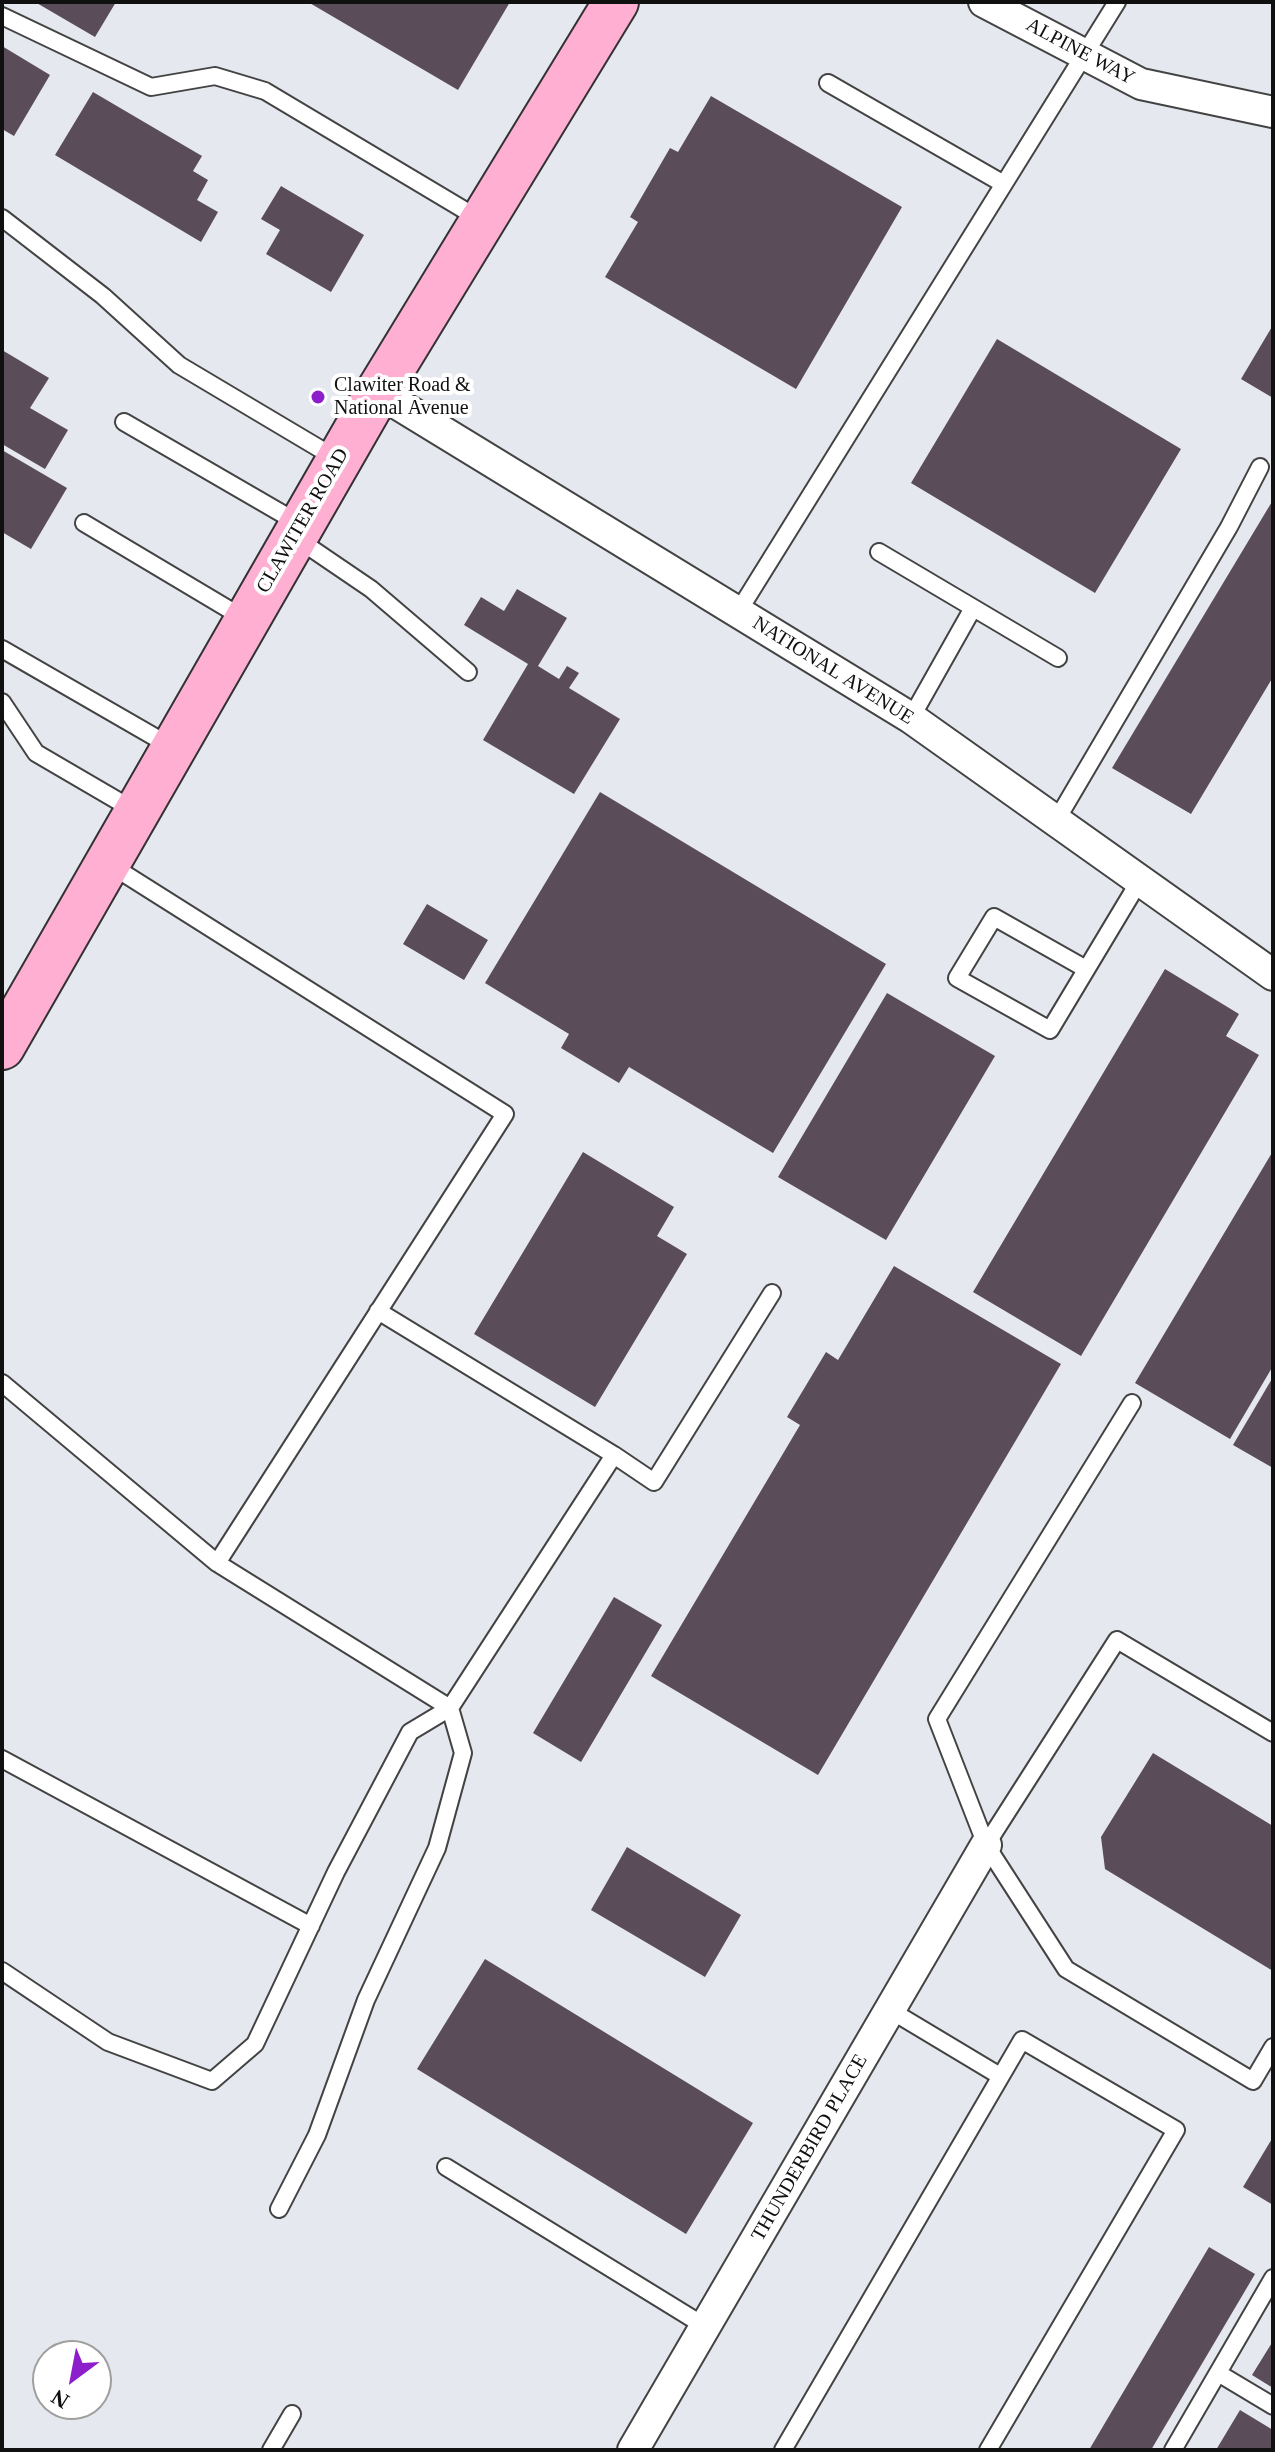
<!DOCTYPE html>
<html>
<head>
<meta charset="utf-8">
<style>
	body { margin:0 }
	#map { position:relative; width:1275px; height:2452px; overflow:hidden; background:#fff4f9; font-family:"Times New Roman",serif }
	canvas { display:block }
	.frame { position:absolute; inset:0; border:4px solid #101010; pointer-events:none }
	.north { position:absolute; left:32px; top:2340px; width:80px; height:80px; box-sizing:border-box; background:#fff; border:2px solid #9f9f9f; border-radius:50%; rotate:212deg; font-size:22px; font-weight:700; line-height:32px; text-align:center; color:#101010 }
	.north::after { content:''; display:block; margin:auto; width:28px; height:36px; background:#8d1ecb; clip-path:polygon(50% 0,100% 100%,50% 72%,0 100%) }
</style>
</head>
<body>
<div id="map">
<canvas width="1275" height="2452"></canvas>
<div class="frame"></div>
<div class="north">N</div>
</div>
<script>
const context = document.querySelector('canvas').getContext('2d');
context.lineJoin = 'round';
function paint(path, color) { context.fillStyle = color; context.fill(path, 'evenodd'); }
function stroke(path, color, width, dash) { context.strokeStyle = color; context.lineWidth = width; context.lineCap = dash ? 'butt' : 'round'; context.setLineDash(dash || []); context.stroke(path); }
function label(font, color, halo, rows, align = 'center') {
  context.font = font + ' "Times New Roman",serif'; context.lineWidth = 8; context.setLineDash([]); context.textBaseline = 'middle'; context.strokeStyle = halo; context.fillStyle = color; for (const [text, x, y, turn = 0] of rows) {
    context.save(); context.translate(x, y); context.rotate((+turn || 0) * Math.PI / 180); context.textAlign = isNaN(turn) ? turn : align; if (halo) context.strokeText(text, 0, 0); context.fillText(text, 0, 0); context.restore();
  }
}
const industrial = new Path2D(`
	M 2,2 L 1273,2 L 1273,2450 L 2,2450 ZM 48,2356 L 96,2356 L 96,2404 L 48,2404 Z`);
const building = new Path2D(`
	M 35,2 L 116,2 L 95,37 Z
	M 308,2 L 510,2 L 458,90 Z
	M 2,46 L 50,75 L 14,136 L 2,129 Z
	M 93,92 L 202,156 L 193,171 L 208,180 L 197,200 L 218,212 L 201,242 L 55,155 Z
	M 711,96 L 902,207 L 796,389 L 605,277 L 638,222 L 630,217 L 670,148 L 678,152 Z
	M 281,186 L 364,235 L 331,292 L 266,254 L 280,230 L 261,219 Z
	M 1273,325 L 1273,398 L 1241,379 Z
	M 997,339 L 1181,449 L 1095,593 L 911,483 Z
	M 2,350 L 49,378 L 30,408 L 68,430 L 45,469 L 2,444 Z
	M 2,450 L 67,488 L 31,549 L 2,532 Z
	M 1273,500 L 1273,677 L 1191,814 L 1112,768 Z
	M 517,589 L 567,618 L 538,666 L 559,679 L 567,666 L 579,673 L 569,688 L 620,719 L 574,794 L 483,740 L 528,664 L 464,625 L 481,597 L 504,611 Z
	M 600,792 L 886,964 L 773,1153 L 629,1067 L 619,1083 L 561,1048 L 569,1034 L 485,983 Z
	M 427,904 L 488,940 L 464,980 L 403,944 Z
	M 1165,969 L 1239,1014 L 1226,1036 L 1259,1055 L 1081,1356 L 973,1292 Z
	M 887,993 L 995,1056 L 886,1240 L 778,1177 Z
	M 1273,1151 L 1273,1366 L 1230,1439 L 1135,1383 Z
	M 583,1152 L 674,1207 L 657,1236 L 687,1254 L 595,1407 L 474,1334 Z
	M 894,1266 L 1061,1364 L 818,1775 L 651,1676 L 800,1425 L 787,1417 L 826,1352 L 838,1360 Z
	M 1273,1377 L 1273,1468 L 1233,1445 Z
	M 614,1597 L 662,1625 L 581,1762 L 533,1733 Z
	M 1153,1753 L 1273,1826 L 1273,1971 L 1105,1869 L 1101,1837 Z
	M 627,1847 L 741,1915 L 705,1977 L 591,1910 Z
	M 485,1959 L 753,2123 L 686,2234 L 417,2069 Z
	M 1273,2137 L 1273,2205 L 1243,2187 Z
	M 1209,2247 L 1255,2274 L 1151,2450 L 1089,2450 Z
	M 1273,2341 L 1273,2388 L 1252,2375 Z
	M 1240,2410 L 1273,2430 L 1273,2450 L 1216,2450 Z`);
const service = new Path2D(`
	M 2,16 L 151,87 L 215,76 L 265,91 L 481,220
	M 828,83 L 1002,183
	M 2,218 L 103,296 L 179,365 L 337,459
	M 124,422 L 300,524
	M 84,523 L 245,619
	M 296,538 L 371,589 L 468,672
	M 879,552 L 1058,658
	M 738,612 L 1117,2
	M 2,649 L 172,747
	M 2,702 L 36,753 L 137,812
	M 911,718 L 973,608
	M 1056,821 L 1229,527 L 1260,467
	M 1086,969 L 994,917 L 957,978 L 1050,1030 L 1140,880
	M 2,1383 L 217,1563 L 505,1114 L 109,864
	M 1132,1403 L 937,1719 L 986,1845 L 1066,1969 L 1253,2081 L 1273,2047
	M 614,1455 L 654,1482 L 772,1293
	M 217,1563 L 450,1708 L 614,1455 L 378,1311
	M 2,1759 L 311,1926
	M 986,1845 L 1117,1640 L 1273,1733
	M 2,1971 L 108,2042 L 212,2081 L 255,2044 L 336,1872 L 410,1732 L 450,1708 L 463,1753 L 437,1848 L 366,2000 L 317,2135 L 279,2209
	M 890,2010 L 1000,2076
	M 446,2167 L 706,2327
	M 1218,2373 L 1273,2406
	M 271,2450 L 292,2414
	M 783,2450 L 1022,2040 L 1176,2130 L 988,2450
	M 1173,2450 L 1273,2278`);
const minor = new Path2D(`
	M 984,2 L 1141,84 L 1273,112
	M 378,392 L 911,718 L 1273,975
	M 633,2450 L 986,1845`);
const secondary = new Path2D(`
	M 2,1047 L 378,392 L 616,2`);
const markers = [
	[318,397,8,"#8d1ecb"]
];
const streetNames = [
	["ALPINE WAY",1080,52,28],
	["CLAWITER ROAD",303,521,-60],
	["NATIONAL AVENUE",833,671,32],
	["THUNDERBIRD PLACE",810,2148,-60]
];
const poiNames = [
	["Clawiter Road &",334,386],
	["National Avenue",334,409]
];
paint(industrial, '#e5e9ef');
paint(building, '#5a4c59');
stroke(service, '#434343', 20);
stroke(minor, '#434343', 34);
stroke(secondary, '#323232', 48);
stroke(service, '#fff', 16);
stroke(minor, '#fff', 30);
stroke(secondary, '#ffafd1', 44);
for (const [x, y, r, color] of markers) { const dot = new Path2D(); dot.arc(x, y, r, 0, 2 * Math.PI); context.fillStyle = color; context.fill(dot); stroke(dot, '#fff', 3); }
label('20px', '#101010', '#fff', streetNames);
label('20px', '#101010', '#fff', poiNames, 'left');
</script>
</body>
</html>
